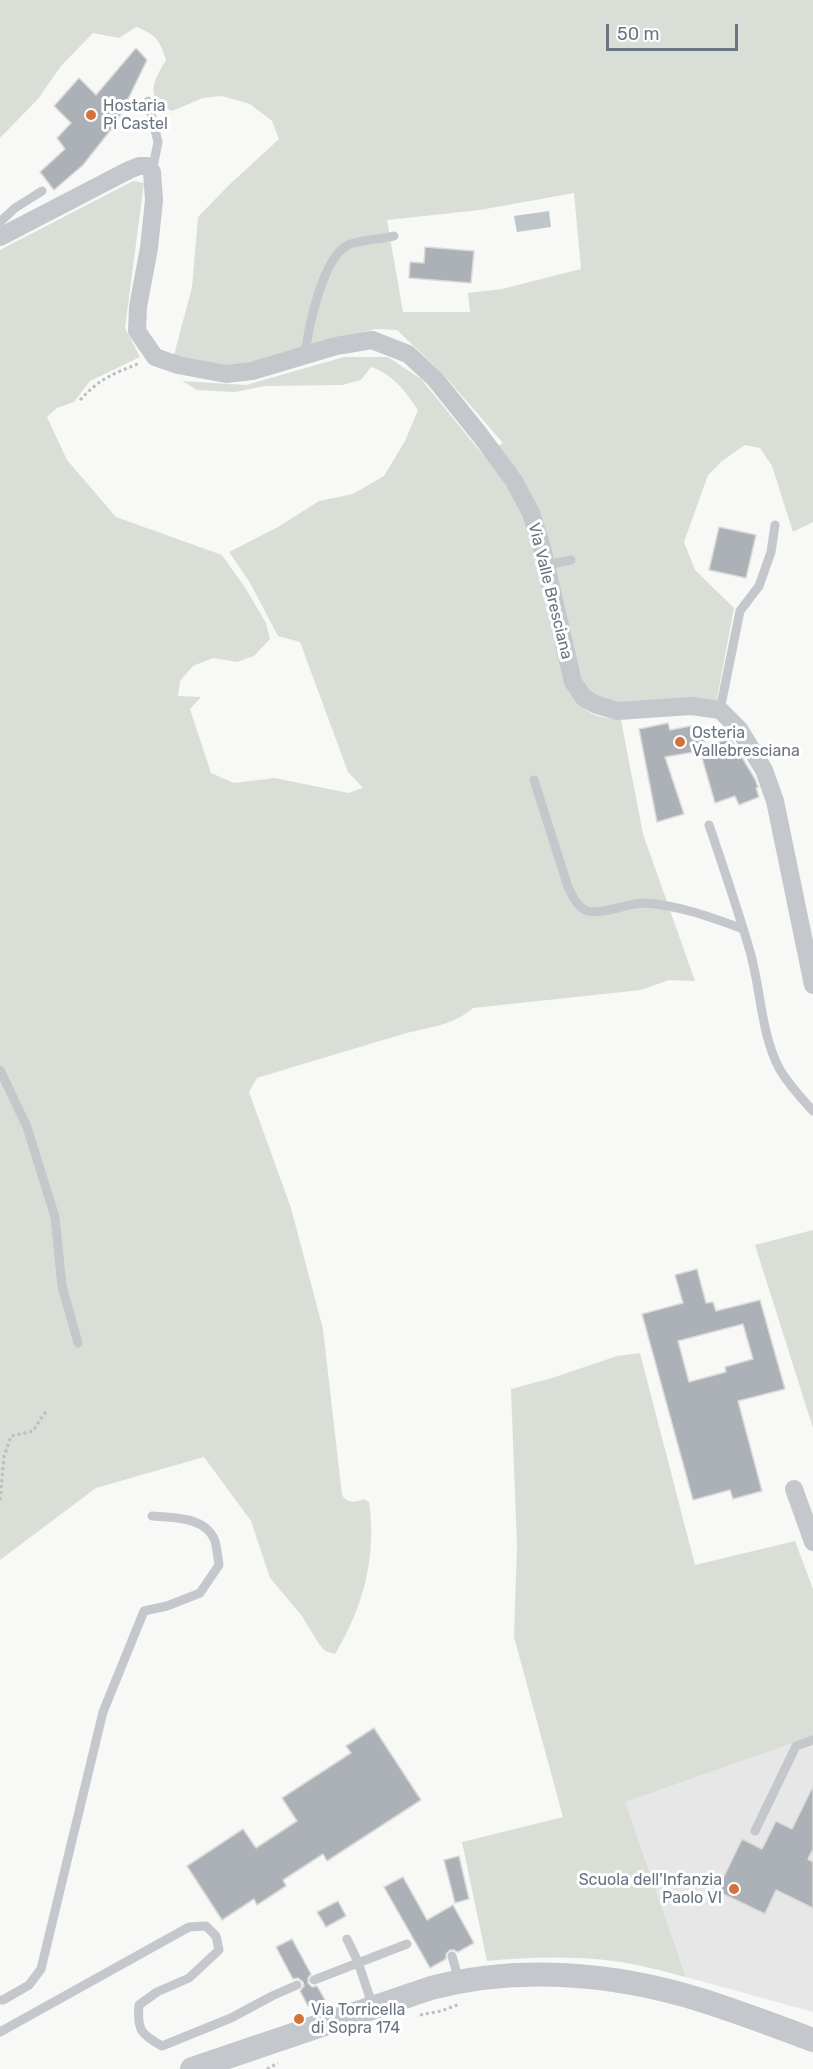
<!DOCTYPE html>
<html>
<head>
<meta charset="utf-8">
<style>
	body { margin:0 }
	#map { position:relative; width:813px; height:2069px; overflow:hidden; background:#f8f8f6; font-family:Rubik,sans-serif }
	canvas { display:block }
	.scale { position:absolute; left:606px; top:24px; width:132px; height:27px; box-sizing:border-box; border:3px solid #6a7584; border-top:0; padding-left:8px; font-size:18px; line-height:21px; white-space:nowrap; color:#6a7584; -webkit-text-stroke:4px #fff; paint-order:stroke }
</style>
</head>
<body>
<div id="map">
<canvas width="813" height="2069"></canvas>
<div class="scale">50 m</div>
</div>
<script>
const context = document.querySelector('canvas').getContext('2d');
context.lineJoin = 'round';
function paint(path, color) { context.fillStyle = color; context.fill(path, 'evenodd'); }
function stroke(path, color, width, dash) { context.strokeStyle = color; context.lineWidth = width; context.lineCap = dash ? 'butt' : 'round'; context.setLineDash(dash || []); context.stroke(path); }
function label(font, color, halo, rows, align = 'center') {
  context.font = font + ' Rubik,sans-serif'; context.lineWidth = 6; context.setLineDash([]); context.textBaseline = 'middle'; context.strokeStyle = halo; context.fillStyle = color; for (const [text, x, y, turn = 0] of rows) {
    context.save(); context.translate(x, y); context.rotate((+turn || 0) * Math.PI / 180); context.textAlign = isNaN(turn) ? turn : align; if (halo) context.strokeText(text, 0, 0); context.fillText(text, 0, 0); context.restore();
  }
}
const built = new Path2D(`
	M 813,1736 L 813,2012 L 686,1977 L 624,1802 Z`);
const green = new Path2D(`
	M 0,0 L 813,0 L 813,522 L 793,532 L 772,466 L 760,448 L 745,445 L 722,461 L 708,475 L 684,542 L 695,570 L 734,608 L 716,704 L 628,707 L 593,699 L 578,678 L 554,593 L 542,592 C 551,621 564,695 589,712 C 598,718 611,718 621,720 L 643,834 L 695,981 L 669,980 L 641,990 L 473,1008 C 452,1027 426,1027 400,1035 C 352,1049 304,1064 257,1078 L 249,1092 L 291,1208 L 323,1329 L 342,1495 C 347,1503 355,1503 364,1499 L 369,1502 C 377,1556 363,1608 335,1654 L 325,1651 L 319,1644 L 302,1616 L 270,1578 L 251,1521 L 204,1457 L 96,1488 L 0,1560 L 0,250 L 133,181 L 144,183 L 125,328 L 140,357 L 90,381 L 74,402 L 57,408 L 47,417 L 67,460 L 116,517 L 222,555 L 246,589 L 266,623 L 270,639 L 254,656 L 237,662 L 213,658 L 193,666 L 180,681 L 178,696 L 201,697 L 190,709 L 211,773 L 234,783 L 275,778 L 348,793 L 363,788 L 348,772 L 300,642 L 278,636 L 249,581 L 229,552 L 278,527 L 319,501 L 353,494 L 384,476 L 405,441 L 418,410 C 406,392 393,374 371,367 L 361,380 L 342,385 L 265,386 L 235,392 L 197,390 L 182,381 L 246,385 L 344,357 L 388,357 L 421,379 L 483,455 L 503,443 L 443,374 L 397,330 L 375,329 L 236,366 L 218,365 L 174,355 L 192,287 L 198,217 L 229,185 L 279,139 L 272,121 L 250,104 L 222,96 L 203,98 L 172,111 C 144,99 153,81 166,60 C 160,41 156,34 136,27 L 119,38 L 93,33 L 61,66 L 38,99 L 0,138 ZM 574,193 L 581,269 L 502,289 L 468,293 L 470,312 L 403,312 L 387,220 L 480,210 Z
	M 813,1230 L 813,1428 L 755,1245 Z
	M 640,1353 L 695,1565 L 795,1541 L 813,1589 L 813,1736 L 625,1802 L 686,1977 C 662,1971 638,1964 613,1961 C 572,1956 529,1957 487,1961 L 462,1842 L 563,1817 L 514,1637 L 517,1546 L 511,1389 L 552,1378 L 617,1356 Z`);
const water = new Path2D(`
	M 549,211 L 551,227 L 517,232 L 514,216 Z`);
const building = new Path2D(`
	M 136,48 L 147,60 L 117,122 L 83,165 L 54,190 L 40,172 L 65,149 L 57,138 L 71,123 L 54,106 L 79,78 L 96,95 Z
	M 425,247 L 474,251 L 471,283 L 409,278 L 410,262 L 424,263 Z
	M 719,527 L 756,535 L 746,578 L 709,570 Z
	M 668,723 L 670,730 L 701,724 L 705,745 L 731,739 L 755,779 L 758,787 L 756,788 L 759,797 L 739,805 L 735,796 L 715,803 L 700,751 L 665,757 L 684,814 L 657,822 L 639,729 Z
	M 697,1269 L 706,1303 L 713,1302 L 716,1311 L 760,1300 L 785,1389 L 738,1401 L 762,1491 L 733,1499 L 730,1490 L 693,1500 L 642,1314 L 683,1303 L 675,1275 ZM 743,1324 L 753,1359 L 725,1367 L 726,1372 L 689,1382 L 678,1341 Z
	M 374,1728 L 421,1800 L 327,1861 L 323,1854 L 283,1880 L 286,1886 L 257,1905 L 254,1899 L 222,1920 L 187,1866 L 243,1829 L 256,1848 L 297,1821 L 282,1798 L 351,1753 L 346,1746 Z
	M 813,1786 L 813,1849 L 808,1859 L 813,1862 L 813,1908 L 776,1890 L 765,1914 L 717,1891 L 742,1839 L 762,1849 L 776,1821 L 792,1829 Z
	M 459,1856 L 469,1899 L 455,1903 L 444,1860 Z
	M 403,1877 L 427,1920 L 453,1905 L 474,1943 L 458,1952 L 454,1950 L 450,1950 L 446,1954 L 446,1959 L 430,1968 L 384,1887 Z
	M 338,1901 L 346,1916 L 326,1927 L 317,1912 Z
	M 292,1939 L 311,1974 L 308,1978 L 308,1983 L 312,1987 L 317,1986 L 325,2000 L 308,2006 L 300,1991 L 304,1986 L 303,1982 L 298,1978 L 293,1979 L 276,1947 Z`);
const path = new Path2D(`
	M 80,400 C 100,378 113,374 140,363
	M 0,1500 L 4,1457 L 11,1436 L 33,1431 L 46,1411
	M 420,2015 L 441,2011 L 460,2004
	M 267,2069 L 278,2063`);
const service = new Path2D(`
	M 148,101 L 158,142 L 152,172
	M 0,222 L 15,208 L 42,191
	M 305,356 C 308,329 322,258 348,245 C 359,240 382,239 394,236
	M 546,565 L 571,560
	M 720,710 L 740,611 L 759,586 L 771,552 L 775,525
	M 534,780 L 568,887 C 573,897 577,907 588,911 C 602,915 628,903 644,903 C 678,905 711,917 743,929
	M 709,825 C 723,866 737,907 749,948 C 761,987 760,1031 779,1068 C 788,1084 801,1098 813,1111
	M 0,1070 L 27,1127 L 55,1217 L 62,1286 L 78,1343
	M 755,1831 L 796,1746 L 813,1740
	M 347,1939 L 358,1962 L 373,2007
	M 452,1956 L 459,1981
	M 314,1980 L 407,1944
	M 0,2000 L 3,2000 L 29,1985 L 41,1969 L 103,1712 L 144,1611 L 167,1606 L 200,1593 L 219,1565 C 218,1558 217,1549 215,1541 C 206,1517 173,1517 152,1516
	M 0,2032 L 189,1927 L 206,1926 L 216,1936 L 219,1950 L 189,1978 L 157,1992 L 139,2005 C 137,2029 140,2034 162,2046 L 231,2018 L 272,1996 L 297,1985`);
const minor = new Path2D(`
	M 0,237 L 129,170 L 139,166 L 148,166 L 152,172 L 154,200 L 149,248 L 138,307 L 137,331 L 155,357 L 178,365 L 226,374 L 252,371 L 336,346 L 372,340 L 408,354 L 435,379 L 480,435 L 514,481 L 531,513 L 542,548 L 573,682 L 584,698 L 597,705 L 618,711 L 691,706 L 720,710 L 739,729 L 764,770 L 775,801 L 813,985
	M 794,1489 L 813,1542`);
const tertiary = new Path2D(`
	M 192,2069 L 431,1988 C 519,1965 614,1973 701,2000 C 739,2012 776,2026 813,2040`);
const markers = [
	[91,115,6,"#d2723c"],
	[680,742,6,"#d2723c"],
	[734,1889,6,"#d2723c"],
	[299,2019,6,"#d2723c"]
];
const poiNames = [
	["Hostaria",103,106],
	["Pi Castel",103,124],
	["Osteria",692,733],
	["Vallebresciana",692,751],
	["Scuola dell'Infanzia",722,1880,"right"],
	["Paolo VI",722,1898,"right"],
	["Via Torricella",311,2010],
	["di Sopra 174",311,2028]
];
const streetNames = [
	["Via Valle Bresciana",550,591,76]
];
paint(built, '#e6e7e6');
paint(green, '#d9dfd7');
paint(water, '#bfc6cb');
paint(building, '#acb1b8');
stroke(building, '#dadad8', 1.5);
stroke(path, '#bcbec1', 3, [3, 3]);
stroke(service, '#c4c7cb', 9);
stroke(minor, '#c4c7cb', 18);
stroke(tertiary, '#c4c7cb', 24);
for (const [x, y, r, color] of markers) { const dot = new Path2D(); dot.arc(x, y, r, 0, 2 * Math.PI); context.fillStyle = color; context.fill(dot); stroke(dot, '#fff', 2); }
label('16px', '#6a7584', '#fff', poiNames, 'left');
label('16px', '#6a7584', '#fff', streetNames);
</script>
</body>
</html>
